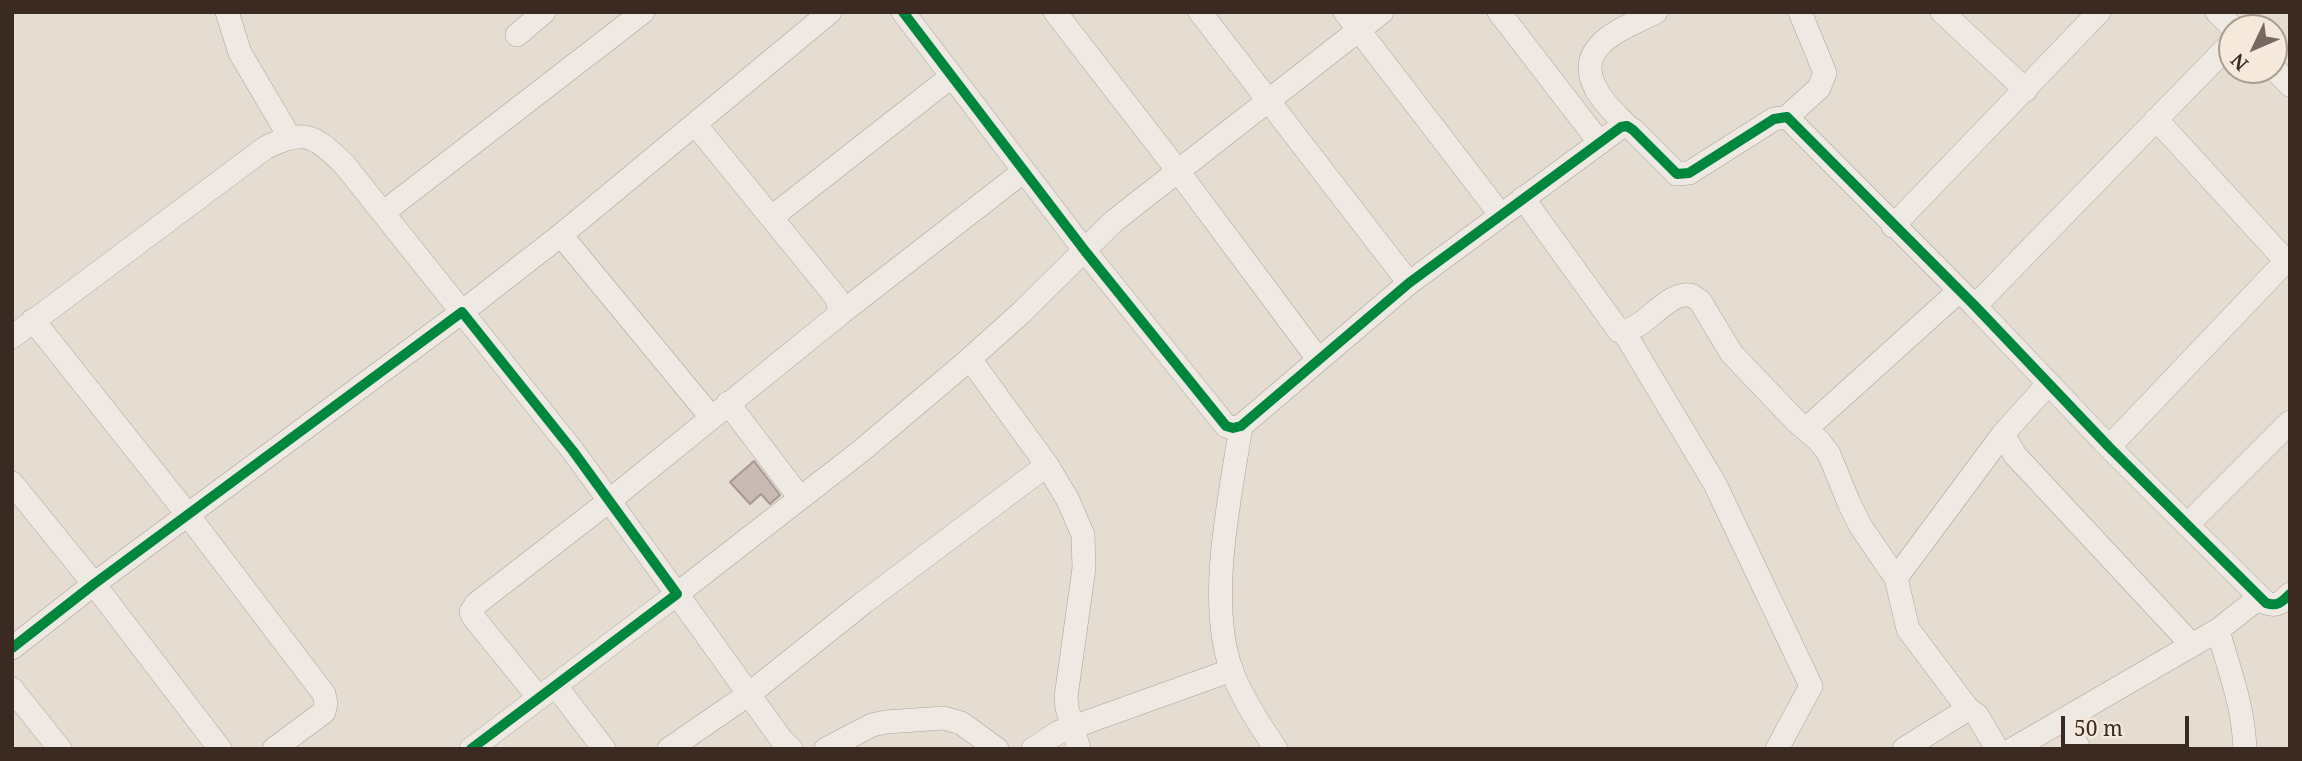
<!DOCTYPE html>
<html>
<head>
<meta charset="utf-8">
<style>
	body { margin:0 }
	#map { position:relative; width:2302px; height:761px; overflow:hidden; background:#e5dcd2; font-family:"Noto Serif",serif }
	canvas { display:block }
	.frame { position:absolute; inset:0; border:14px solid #3a2a22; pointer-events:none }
	.north { position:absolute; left:2218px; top:14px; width:70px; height:70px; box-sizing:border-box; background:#f4e9da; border:2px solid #aa9d90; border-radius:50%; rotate:226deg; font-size:19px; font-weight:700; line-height:28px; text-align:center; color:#3a2a22 }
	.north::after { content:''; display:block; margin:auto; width:24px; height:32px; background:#766860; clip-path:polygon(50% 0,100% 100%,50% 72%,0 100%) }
	.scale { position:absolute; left:2061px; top:716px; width:128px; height:32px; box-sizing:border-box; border:4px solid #3a2a22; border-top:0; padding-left:9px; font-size:21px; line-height:24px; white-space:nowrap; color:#3a2a22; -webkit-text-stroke:5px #f4e9da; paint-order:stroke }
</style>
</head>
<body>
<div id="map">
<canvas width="2302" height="761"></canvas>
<div class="frame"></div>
<div class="north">N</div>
<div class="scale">50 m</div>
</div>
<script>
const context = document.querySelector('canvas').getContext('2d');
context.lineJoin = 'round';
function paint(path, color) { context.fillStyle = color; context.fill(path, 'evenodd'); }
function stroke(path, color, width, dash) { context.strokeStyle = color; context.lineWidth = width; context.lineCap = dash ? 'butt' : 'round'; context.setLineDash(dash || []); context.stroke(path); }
const building = new Path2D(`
	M 754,461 L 780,495 L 770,504 L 761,494 L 750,504 L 730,482 Z`);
const minor = new Path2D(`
	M 227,12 L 240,53 L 289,136
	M 903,12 L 1085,251 L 1226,426 L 1233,428 L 1241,426 L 1409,283 L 1621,127 L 1627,126 L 1633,130 L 1677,174 L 1689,173 L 1774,119 L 1787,117 L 1975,306 L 2109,447 L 2266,603 C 2277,607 2282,602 2290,594
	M 1055,12 L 1178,171 L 1318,359
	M 1200,12 L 1409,283
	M 1345,12 L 1500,214
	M 1499,12 L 1600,143
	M 1942,12 L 2026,90
	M 2217,12 L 2233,28
	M 517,35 L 544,12
	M 2274,69 L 2290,85
	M 1787,117 L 1819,88 L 1825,73 L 1800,12
	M 1627,126 C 1617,115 1603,103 1596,89 C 1572,44 1626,28 1656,12
	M 1523,198 L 1619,331 C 1644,333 1665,291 1691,295 L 1700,301 L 1732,354 L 1796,421 L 1819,441 L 1829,454 L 1849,503 L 1861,527 L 1896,578 L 1908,629 L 1968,709
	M 384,212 L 643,12
	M 772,217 L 952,76
	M 1893,226 L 2099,12
	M 561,235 L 711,417
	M 1975,306 L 2232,42
	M 841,313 L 1024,171
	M 33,320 L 188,515 L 324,694 L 326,704 L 324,712 L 274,749
	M 1624,332 L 1715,484 L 1811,686 L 1777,749
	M 12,337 L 265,148 C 305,128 313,135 344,164 L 462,312 L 561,235 L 830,12
	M 970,359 L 1047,465 L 1068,500 L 1083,535 L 1084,568 L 1066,697 L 1067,708 L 1079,749
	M 2049,383 L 2003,434 L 2015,455 L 2192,645
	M 728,403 L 800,498
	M 1241,426 C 1230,499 1207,598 1231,669 C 1240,694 1261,727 1276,749
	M 1806,429 L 1959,291
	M 2109,447 L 2286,261 L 2156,119
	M 12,483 L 94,584 L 220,749
	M 2187,525 L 2290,422
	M 1896,578 L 2003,434
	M 2218,630 C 2230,673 2243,704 2245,749
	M 12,648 L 94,584 L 462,312 L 573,451 L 677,594 L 471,749
	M 556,686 L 604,749
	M 12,689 L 60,749
	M 539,698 L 474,618 L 471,612 L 476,604 L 609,501 L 841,313 L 836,297 L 695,124
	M 2066,719 L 2079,749
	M 669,749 L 749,694 L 863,603 L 1047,465
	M 791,749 L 781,739 L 677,594 L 861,451 L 964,364 L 1022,312 L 1114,221 L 1382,12
	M 826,749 L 872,725 L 886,722 L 944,718 L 961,723 L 997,749
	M 1033,749 L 1059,732 L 1232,670
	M 1904,749 L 1968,709 L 1977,715 L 1997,749
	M 2013,749 L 2218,630 L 2260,597`);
const cycleway = new Path2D(`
	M 903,12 L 1085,251 L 1226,426 L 1233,428 L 1241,426 L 1409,283 L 1621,127 L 1627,126 L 1633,130 L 1677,174 L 1689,173 L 1774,119 L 1787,117 L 1975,306 L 2109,447 L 2266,603 C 2277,607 2282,602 2290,594
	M 12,648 L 94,584 L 462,312 L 573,451 L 677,594 L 471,749`);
paint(building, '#c9bbb3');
stroke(building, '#a69891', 2);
stroke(minor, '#aba29a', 24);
stroke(minor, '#eee9e3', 23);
stroke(cycleway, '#00873e', 10);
</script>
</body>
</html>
